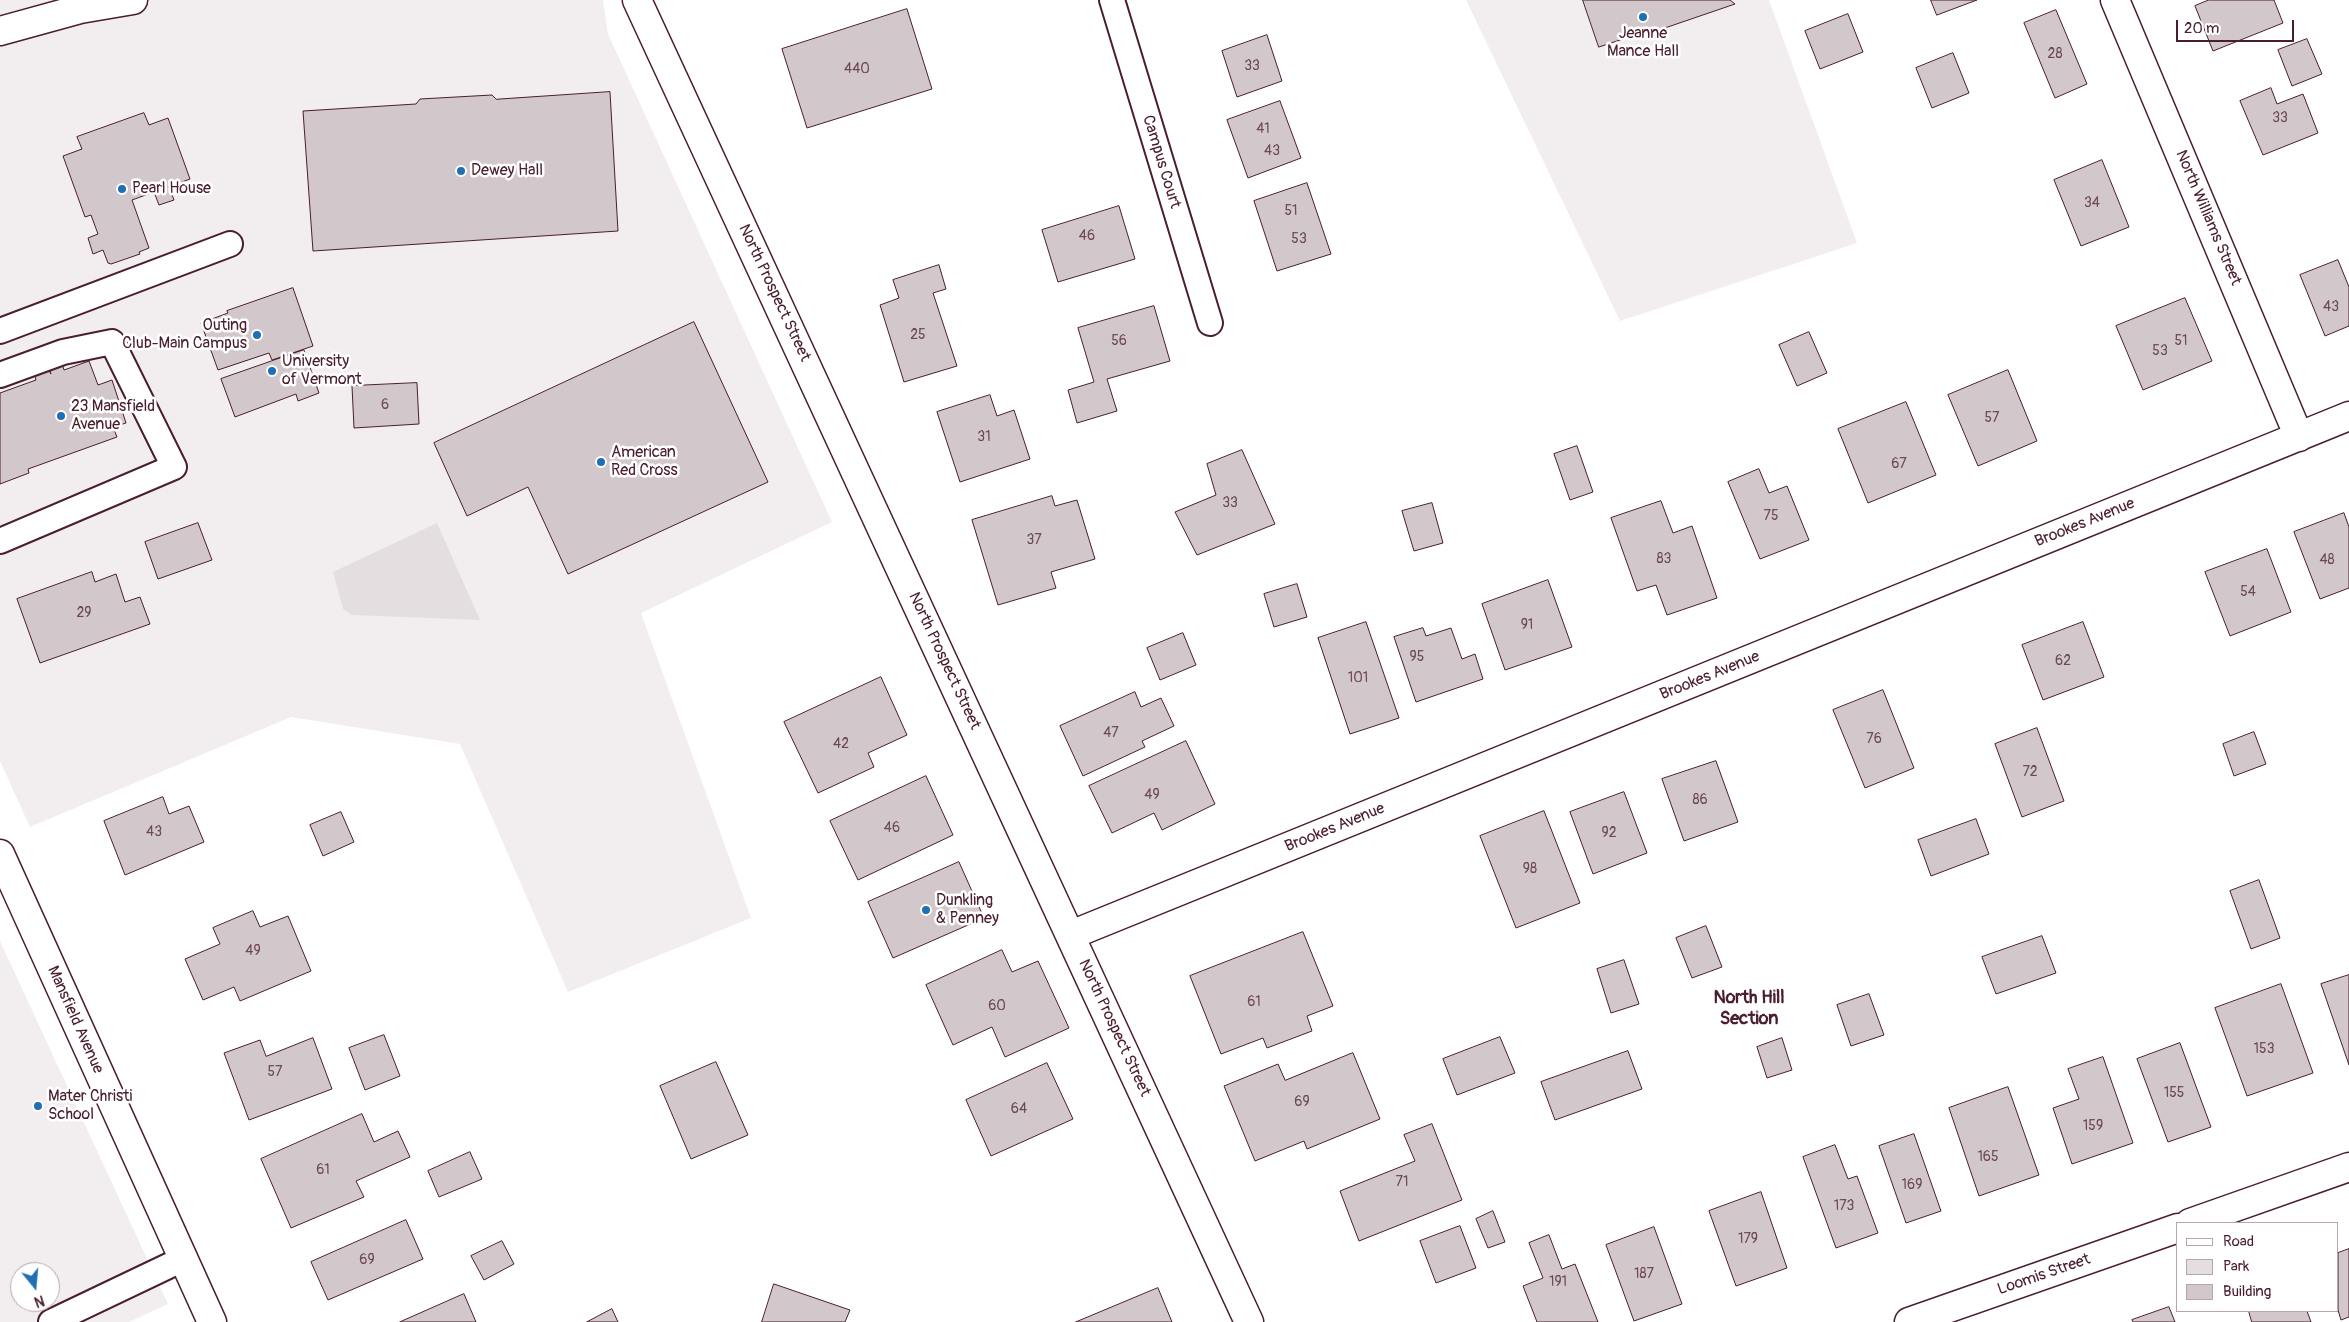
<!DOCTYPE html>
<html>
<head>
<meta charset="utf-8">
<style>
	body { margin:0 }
	#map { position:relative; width:2349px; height:1322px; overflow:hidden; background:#fff; font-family:Pangolin,sans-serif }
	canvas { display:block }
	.legend { position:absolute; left:2176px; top:1222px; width:162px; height:90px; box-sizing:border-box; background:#fff; border:1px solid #b7a5aa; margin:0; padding:6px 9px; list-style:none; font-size:15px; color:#4a1f2b }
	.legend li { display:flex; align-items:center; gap:10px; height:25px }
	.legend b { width:25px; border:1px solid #b7a5aa }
	.north { position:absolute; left:10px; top:1262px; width:50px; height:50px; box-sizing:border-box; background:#fff; border:1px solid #b7a5aa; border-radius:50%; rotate:163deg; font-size:14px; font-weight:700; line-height:20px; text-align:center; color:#4a1f2b }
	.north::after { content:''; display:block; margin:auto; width:18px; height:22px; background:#1f6fb2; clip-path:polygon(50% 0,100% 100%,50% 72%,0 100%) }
	.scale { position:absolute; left:2176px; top:20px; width:118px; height:22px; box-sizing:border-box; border:2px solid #4a1f2b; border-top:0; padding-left:6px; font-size:15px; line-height:18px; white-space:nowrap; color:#4a1f2b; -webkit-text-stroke:4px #fff; paint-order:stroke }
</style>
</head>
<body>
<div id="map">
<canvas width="2349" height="1322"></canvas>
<ul class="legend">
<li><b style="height:6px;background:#fff"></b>Road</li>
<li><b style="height:14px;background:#e5dee0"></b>Park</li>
<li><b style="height:14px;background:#d2c7cb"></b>Building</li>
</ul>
<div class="north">N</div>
<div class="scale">20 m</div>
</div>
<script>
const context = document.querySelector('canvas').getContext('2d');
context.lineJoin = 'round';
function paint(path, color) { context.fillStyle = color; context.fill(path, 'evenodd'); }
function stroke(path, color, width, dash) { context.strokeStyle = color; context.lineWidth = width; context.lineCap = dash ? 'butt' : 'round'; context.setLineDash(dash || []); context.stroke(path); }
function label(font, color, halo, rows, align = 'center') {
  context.font = font + ' Pangolin,sans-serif'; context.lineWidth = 5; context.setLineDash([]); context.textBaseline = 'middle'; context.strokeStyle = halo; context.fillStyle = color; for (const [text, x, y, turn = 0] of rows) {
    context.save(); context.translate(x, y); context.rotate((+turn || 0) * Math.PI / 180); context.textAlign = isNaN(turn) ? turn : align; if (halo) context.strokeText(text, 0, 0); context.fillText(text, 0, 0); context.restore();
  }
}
const built = new Path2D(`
	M 0,0 L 603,0 L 608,34 L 832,522 L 641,613 L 751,918 L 568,992 L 460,744 L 291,717 L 30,827 L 0,761 Z
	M 1466,0 L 1769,0 L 1857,243 L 1620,321 Z
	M 0,941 L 168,1304 L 129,1322 L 0,1322 ZM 20,1272 L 50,1272 L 50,1302 L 20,1302 Z`);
const green = new Path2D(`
	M 437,523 L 480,620 L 352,615 L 343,609 L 333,572 Z`);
const building = new Path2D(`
	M 1583,0 L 1730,0 L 1735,4 L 1659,30 L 1654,30 L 1653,29 L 1599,47 Z
	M 1931,0 L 1977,0 L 1937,15 Z
	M 2209,0 L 2274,0 L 2283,23 L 2213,51 L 2195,6 Z
	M 907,9 L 932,89 L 807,128 L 782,49 Z
	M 2056,10 L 2087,84 L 2055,98 L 2024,23 Z
	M 1848,14 L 1863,52 L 1820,69 L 1805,31 Z
	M 1267,35 L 1282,81 L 1237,97 L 1222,51 Z
	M 2307,39 L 2322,74 L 2292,86 L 2278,50 Z
	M 1953,53 L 1969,93 L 1932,108 L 1916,68 Z
	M 2271,88 L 2277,104 L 2303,94 L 2318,133 L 2263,155 L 2240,101 Z
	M 610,92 L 618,231 L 313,251 L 303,111 L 416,104 L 420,99 L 492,95 L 496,99 Z
	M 1280,101 L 1301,158 L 1248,178 L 1227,120 Z
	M 144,113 L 149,125 L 168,118 L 190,179 L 169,187 L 174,200 L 159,205 L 154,192 L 132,200 L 149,248 L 139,252 L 140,254 L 111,264 L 108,263 L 103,250 L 93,254 L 88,238 L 98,234 L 91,215 L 85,217 L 63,156 L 82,149 L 77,137 Z
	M 2102,160 L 2129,227 L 2081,246 L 2054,180 Z
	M 1307,183 L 1331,254 L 1277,271 L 1254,201 Z
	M 1119,206 L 1135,259 L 1058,282 L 1042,230 Z
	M 2338,260 L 2349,287 L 2349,326 L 2325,336 L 2300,275 Z
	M 939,265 L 946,289 L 933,293 L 957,366 L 904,382 L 880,305 L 899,298 L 893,280 Z
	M 293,288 L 313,346 L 272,360 L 269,353 L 218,370 L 201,323 L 228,313 L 227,311 Z
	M 2185,298 L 2212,361 L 2143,390 L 2116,326 Z
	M 1154,306 L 1170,361 L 1107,379 L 1117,411 L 1077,423 L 1068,390 L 1094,382 L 1078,328 Z
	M 694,322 L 768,482 L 568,574 L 528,487 L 467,516 L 434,443 Z
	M 1809,332 L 1827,373 L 1797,386 L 1779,345 Z
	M 304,350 L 319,393 L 298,401 L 296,394 L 235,417 L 221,379 Z
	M 61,360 L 64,370 L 89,361 L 98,385 L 112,380 L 126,423 L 113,427 L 117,437 L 28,469 L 29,473 L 0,484 L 0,393 L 36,380 L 33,370 L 46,365 L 51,374 L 48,365 Z
	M 2008,370 L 2037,441 L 1978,466 L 1948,395 Z
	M 417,383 L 419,424 L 354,428 L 352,386 Z
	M 990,395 L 997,416 L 1014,410 L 1030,459 L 960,482 L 937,412 Z
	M 1906,402 L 1936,475 L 1868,503 L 1838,429 Z
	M 1577,446 L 1593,492 L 1570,500 L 1554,454 Z
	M 1242,450 L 1275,524 L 1197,555 L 1175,512 L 1216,495 L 1207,464 Z
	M 1759,469 L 1769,493 L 1787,486 L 1809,540 L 1760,559 L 1728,482 Z
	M 1052,496 L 1055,506 L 1077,500 L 1095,559 L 1051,572 L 1056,588 L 998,605 L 972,520 Z
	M 1661,501 L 1673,533 L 1692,526 L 1717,598 L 1667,615 L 1656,585 L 1637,591 L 1611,518 Z
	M 1432,503 L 1443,543 L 1414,551 L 1402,511 Z
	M 2344,513 L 2349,527 L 2349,588 L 2320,599 L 2294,532 Z
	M 198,523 L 212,560 L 158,579 L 145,542 Z
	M 2267,549 L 2291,612 L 2230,636 L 2205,572 Z
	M 92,572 L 95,582 L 116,574 L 125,602 L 140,597 L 150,624 L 40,663 L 17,599 Z
	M 1548,580 L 1572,647 L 1505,670 L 1482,604 Z
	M 1297,584 L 1307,617 L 1274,627 L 1264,594 Z
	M 1366,622 L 1399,718 L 1350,734 L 1318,638 Z
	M 2083,622 L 2104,677 L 2043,700 L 2022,645 Z
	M 1423,628 L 1426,636 L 1451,628 L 1462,659 L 1475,654 L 1483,679 L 1416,702 L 1394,637 Z
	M 1183,633 L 1196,665 L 1160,680 L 1147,648 Z
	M 881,677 L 907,735 L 868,753 L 874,767 L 818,793 L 784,722 Z
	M 1883,690 L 1914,768 L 1865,788 L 1833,710 Z
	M 1135,692 L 1141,707 L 1161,698 L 1174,726 L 1142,741 L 1145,747 L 1083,776 L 1060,726 Z
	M 2037,728 L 2064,801 L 2022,817 L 1995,744 Z
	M 2254,732 L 2266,764 L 2234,776 L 2223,744 Z
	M 1186,741 L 1215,804 L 1162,830 L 1154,813 L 1112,833 L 1089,786 Z
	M 1716,761 L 1738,822 L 1684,841 L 1662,779 Z
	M 926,776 L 953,835 L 858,880 L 830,821 Z
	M 1624,792 L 1647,853 L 1593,874 L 1570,812 Z
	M 163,797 L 169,814 L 189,806 L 204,842 L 125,875 L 104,821 Z
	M 1544,811 L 1580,903 L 1516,928 L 1480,836 Z
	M 341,812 L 354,842 L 323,856 L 310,825 Z
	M 1976,819 L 1989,854 L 1931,876 L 1918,840 Z
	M 959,862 L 984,918 L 893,958 L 868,902 Z
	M 2259,880 L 2280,938 L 2251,949 L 2230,891 Z
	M 253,911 L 260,927 L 288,916 L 311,971 L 240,1001 L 234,987 L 203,1000 L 185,959 L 220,944 L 213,928 Z
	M 1706,926 L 1722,967 L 1692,978 L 1676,938 Z
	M 1303,932 L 1333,1006 L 1307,1016 L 1312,1031 L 1267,1048 L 1263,1038 L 1221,1054 L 1190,976 Z
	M 2042,936 L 2056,973 L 1996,994 L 1982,957 Z
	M 1002,950 L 1012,972 L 1038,961 L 1069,1028 L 1005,1057 L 992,1027 L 953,1045 L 926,985 Z
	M 1624,960 L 1639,1004 L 1611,1013 L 1597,969 Z
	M 2349,975 L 2349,1065 L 2321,984 Z
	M 2281,984 L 2313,1073 L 2247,1096 L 2215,1008 Z
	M 1869,994 L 1884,1035 L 1851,1046 L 1837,1005 Z
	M 384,1035 L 400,1076 L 365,1090 L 349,1048 Z
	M 1500,1037 L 1515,1073 L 1457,1095 L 1443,1059 Z
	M 313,1038 L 332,1089 L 249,1120 L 224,1053 L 260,1040 L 266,1056 Z
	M 1782,1038 L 1792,1070 L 1767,1078 L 1757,1047 Z
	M 2180,1043 L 2211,1127 L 2168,1142 L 2137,1059 Z
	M 1628,1051 L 1642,1089 L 1555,1120 L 1541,1082 Z
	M 1353,1053 L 1380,1119 L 1307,1149 L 1304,1141 L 1255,1161 L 1224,1086 L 1278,1064 L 1285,1080 Z
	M 2103,1057 L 2133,1143 L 2072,1164 L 2053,1108 L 2079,1099 L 2068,1069 Z
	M 716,1062 L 748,1135 L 691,1159 L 660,1086 Z
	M 1047,1063 L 1073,1119 L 991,1156 L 966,1100 Z
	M 2008,1087 L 2039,1175 L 1979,1196 L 1949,1108 Z
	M 362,1114 L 374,1142 L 398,1131 L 410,1157 L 356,1181 L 364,1197 L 291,1228 L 261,1159 Z
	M 1432,1124 L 1462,1200 L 1359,1241 L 1340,1191 L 1415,1161 L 1404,1135 Z
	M 1914,1134 L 1941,1211 L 1906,1223 L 1879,1146 Z
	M 1835,1145 L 1848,1179 L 1857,1176 L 1878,1233 L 1836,1248 L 1803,1157 Z
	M 470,1152 L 482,1179 L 439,1197 L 428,1171 Z
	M 1761,1192 L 1787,1268 L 1736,1286 L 1709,1211 Z
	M 1493,1211 L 1505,1242 L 1488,1248 L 1476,1219 Z
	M 406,1220 L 423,1259 L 328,1300 L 311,1262 Z
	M 1460,1226 L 1476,1268 L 1436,1283 L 1420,1241 Z
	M 1654,1227 L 1682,1304 L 1634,1321 L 1606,1245 Z
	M 1549,1235 L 1562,1269 L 1575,1264 L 1598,1322 L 1537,1322 L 1523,1286 L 1543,1278 L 1529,1243 Z
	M 502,1241 L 514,1264 L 484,1280 L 471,1256 Z
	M 2349,1249 L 2349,1317 L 2341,1320 L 2338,1310 L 2338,1253 Z
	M 774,1284 L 850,1310 L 845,1322 L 762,1322 Z
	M 1158,1288 L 1172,1322 L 1076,1322 Z
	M 464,1294 L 476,1322 L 400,1322 Z
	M 2169,1307 L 2175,1322 L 2133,1322 L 2132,1320 Z
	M 612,1309 L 618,1322 L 587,1322 Z
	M 2249,1311 L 2307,1311 L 2311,1322 L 2252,1322 Z`);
const lane = new Path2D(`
	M 1112,0 L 1210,323
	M 0,331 L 230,244
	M 0,375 L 63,352 L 112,342 L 174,467 L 0,541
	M 51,1322 L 183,1259`);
const street = new Path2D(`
	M 2115,0 L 2299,437
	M 0,854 L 212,1322
	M 1071,935 L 2349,416
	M 2190,1223 L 2349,1167
	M 1909,1322 L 2178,1228`);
const secondary = new Path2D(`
	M 637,0 L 1249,1322
	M 0,31 L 80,9 L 133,0`);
const markers = [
	[1643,17,5,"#1f6fb2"],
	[461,171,5,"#1f6fb2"],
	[122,189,5,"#1f6fb2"],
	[257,335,5,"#1f6fb2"],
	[272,371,5,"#1f6fb2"],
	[61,416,5,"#1f6fb2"],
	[601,462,5,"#1f6fb2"],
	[926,910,5,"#1f6fb2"],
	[38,1106,5,"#1f6fb2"]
];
const numberNames = [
	["28",2055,54],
	["33",1252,66],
	["440",857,69],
	["33",2280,118],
	["41",1263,129],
	["43",1272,151],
	["34",2092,203],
	["51",1291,211],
	["46",1087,236],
	["53",1299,239],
	["43",2331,307],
	["25",918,335],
	["56",1119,341],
	["51",2181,341],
	["53",2160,351],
	["6",385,405],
	["57",1992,418],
	["31",984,437],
	["67",1899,464],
	["33",1230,503],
	["75",1771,516],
	["37",1034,540],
	["83",1664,559],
	["48",2327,560],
	["54",2248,592],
	["29",84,613],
	["91",1527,625],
	["95",1417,657],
	["62",2063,661],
	["101",1358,678],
	["47",1111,733],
	["76",1874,739],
	["42",841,744],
	["72",2030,772],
	["49",1152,795],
	["86",1700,800],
	["46",892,828],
	["43",154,832],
	["92",1609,833],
	["98",1530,869],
	["49",253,951],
	["61",1254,1002],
	["60",997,1006],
	["153",2264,1049],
	["57",275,1072],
	["155",2174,1093],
	["69",1302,1102],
	["64",1019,1109],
	["159",2093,1126],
	["165",1988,1157],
	["61",323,1170],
	["71",1402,1182],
	["169",1912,1185],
	["173",1844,1206],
	["179",1748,1239],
	["69",367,1260],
	["187",1644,1274],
	["191",1558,1282]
];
const poiNames = [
	["Jeanne",1643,34,"center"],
	["Mance Hall",1643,52,"center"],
	["Dewey Hall",471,171],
	["Pearl House",132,189],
	["Outing",247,326,"right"],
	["Club-Main Campus",247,344,"right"],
	["University",282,362],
	["of Vermont",282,380],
	["23 Mansfield",71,407],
	["Avenue",71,425],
	["American",611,453],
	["Red Cross",611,471],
	["Dunkling",936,901],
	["& Penney",936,919],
	["Mater Christi",48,1097],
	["School",48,1115]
];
const streetNames = [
	["Campus Court",1161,162,73],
	["North Williams Street",2208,218,67],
	["North Prospect Street",774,293,65],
	["Brookes Avenue",2085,523,-22],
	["North Prospect Street",944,661,65],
	["Brookes Avenue",1710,676,-22],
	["Brookes Avenue",1335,828,-22],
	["Mansfield Avenue",75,1020,66],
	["North Prospect Street",1114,1028,65],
	["Loomis Street",2044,1275,-19]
];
const neighbourhoodNames = [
	["North Hill",1749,998],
	["Section",1749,1019]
];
paint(built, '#f2eeef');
paint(green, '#e5dee0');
paint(building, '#d2c7cb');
stroke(building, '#4a1f2b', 1);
stroke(lane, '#4a1f2b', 28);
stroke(street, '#4a1f2b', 31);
stroke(secondary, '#4a1f2b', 31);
stroke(lane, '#fff', 24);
stroke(street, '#fff', 28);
stroke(secondary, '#fff', 28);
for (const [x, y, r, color] of markers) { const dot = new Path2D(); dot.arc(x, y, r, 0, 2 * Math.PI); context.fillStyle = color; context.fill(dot); stroke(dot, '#fff', 2); }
label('14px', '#6c4953', null, numberNames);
label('16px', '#4a1f2b', '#fff', poiNames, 'left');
label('16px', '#4a1f2b', '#fff', streetNames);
label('bold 18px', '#4a1f2b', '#fff', neighbourhoodNames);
</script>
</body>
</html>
